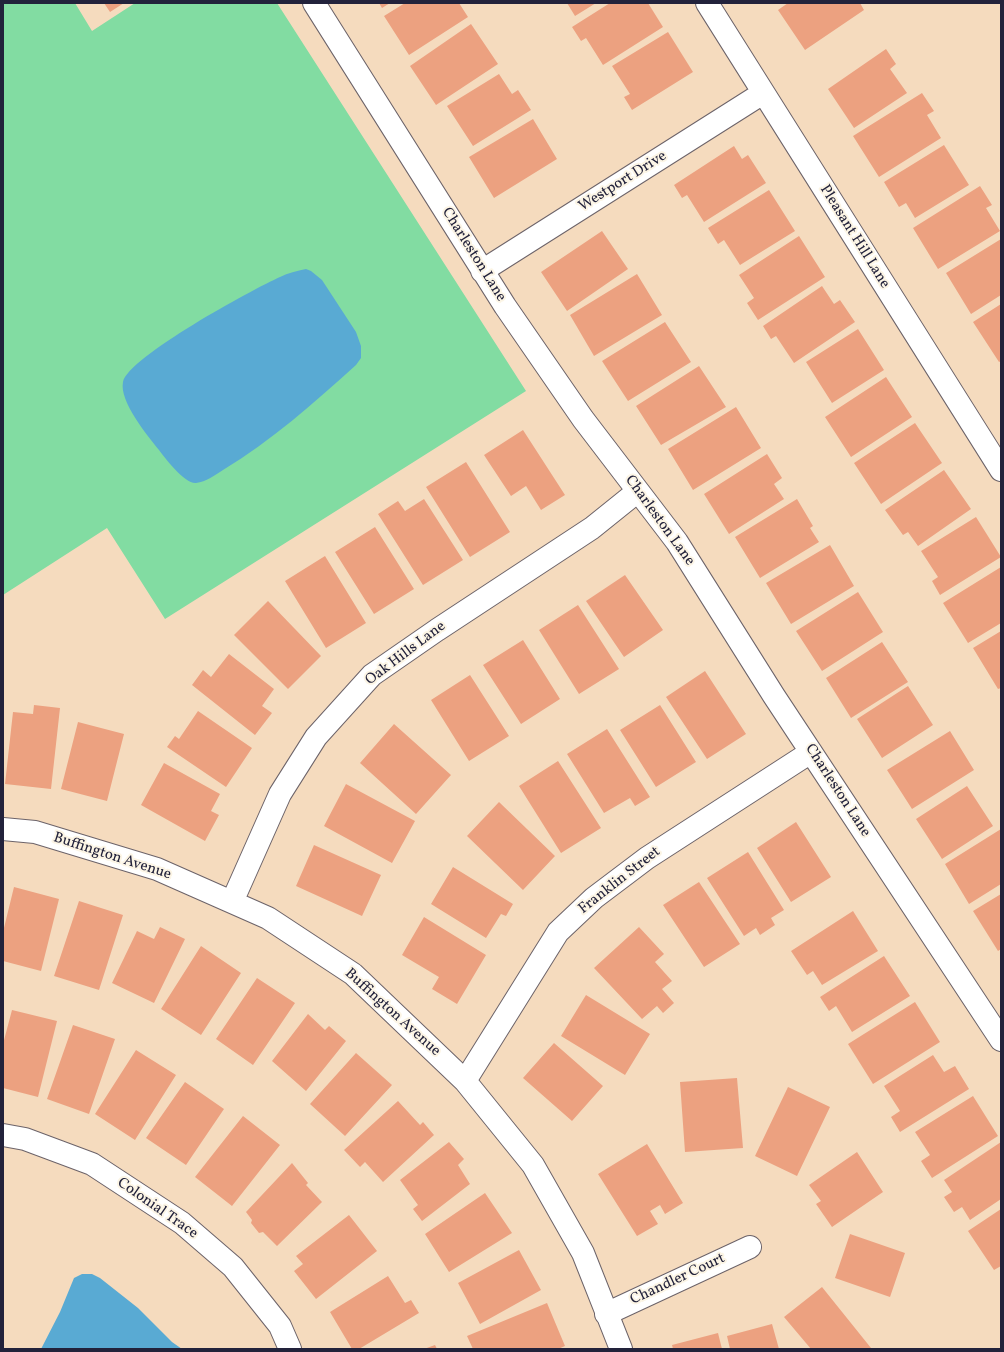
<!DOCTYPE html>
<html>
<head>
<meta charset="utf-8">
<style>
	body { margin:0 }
	#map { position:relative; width:1004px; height:1352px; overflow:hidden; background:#f5dbbe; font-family:Vollkorn,serif }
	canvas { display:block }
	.frame { position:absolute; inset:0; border:4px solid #22223b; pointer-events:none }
</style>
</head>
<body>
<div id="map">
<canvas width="1004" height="1352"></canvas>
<div class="frame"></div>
</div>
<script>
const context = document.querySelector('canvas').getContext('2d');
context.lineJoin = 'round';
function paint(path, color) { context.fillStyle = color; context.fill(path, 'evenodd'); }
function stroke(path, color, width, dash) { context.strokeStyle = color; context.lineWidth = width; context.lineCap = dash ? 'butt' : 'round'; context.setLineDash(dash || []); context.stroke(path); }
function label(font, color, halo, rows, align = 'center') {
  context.font = font + ' Vollkorn,serif'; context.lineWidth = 4; context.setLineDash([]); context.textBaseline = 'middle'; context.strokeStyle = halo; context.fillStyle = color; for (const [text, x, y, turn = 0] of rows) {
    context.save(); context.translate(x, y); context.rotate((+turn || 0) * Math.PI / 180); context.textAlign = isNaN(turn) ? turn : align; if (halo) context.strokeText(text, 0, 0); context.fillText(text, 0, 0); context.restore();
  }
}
const green = new Path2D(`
	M 3,3 L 75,3 L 92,31 L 135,3 L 277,3 L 526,391 L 165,619 L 107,528 L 3,595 Z`);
const water = new Path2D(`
	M 306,269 L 311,271 L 322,280 L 356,332 L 361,346 L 361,358 L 356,365 C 314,403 271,441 223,470 C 215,475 206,482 196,483 C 185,484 165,458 159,450 C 147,435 119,401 123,382 C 128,357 253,289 280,277 C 288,273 297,271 306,269 Z
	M 82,1274 L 92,1274 L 100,1278 L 138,1308 L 172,1342 L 182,1349 L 41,1349 L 60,1312 L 74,1278 Z`);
const building = new Path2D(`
	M 104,3 L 124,3 L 110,12 Z
	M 379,3 L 390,3 L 382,8 Z
	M 405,3 L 459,3 L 468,17 L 409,55 L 384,16 Z
	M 567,3 L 596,3 L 575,16 Z
	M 610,3 L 648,3 L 663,27 L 603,65 L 586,38 L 581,41 L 572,27 Z
	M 788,3 L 860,3 L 864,10 L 805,50 L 778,10 Z
	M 471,24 L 498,64 L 436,105 L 410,66 Z
	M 668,32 L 693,72 L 632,110 L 624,97 L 630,94 L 612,66 Z
	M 886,49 L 896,64 L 890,69 L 907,93 L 854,128 L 828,89 Z
	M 499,74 L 512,94 L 518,90 L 531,110 L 473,146 L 447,106 Z
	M 922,93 L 934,111 L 927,115 L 941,138 L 879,177 L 853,136 Z
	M 533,119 L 557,159 L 494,198 L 469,157 Z
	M 944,145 L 969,185 L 915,218 L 906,203 L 899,207 L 884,182 Z
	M 734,146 L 742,159 L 748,155 L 766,183 L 704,222 L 687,195 L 682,198 L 674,185 Z
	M 980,186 L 992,205 L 986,208 L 1000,231 L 938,269 L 913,228 Z
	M 769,190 L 795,231 L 740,265 L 724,240 L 718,244 L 708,228 Z
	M 602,231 L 628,269 L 567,311 L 541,272 Z
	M 799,236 L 825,277 L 758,320 L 747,303 L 754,298 L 739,275 Z
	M 1001,239 L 1001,295 L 971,314 L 946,273 Z
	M 637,274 L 662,315 L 594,356 L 570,315 Z
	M 822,286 L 834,304 L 840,300 L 855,322 L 794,363 L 776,336 L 771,339 L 763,326 Z
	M 1001,304 L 1001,361 L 999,362 L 973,322 Z
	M 665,322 L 691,362 L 628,401 L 602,361 Z
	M 858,329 L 884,370 L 832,403 L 806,362 Z
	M 699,366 L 726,407 L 661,445 L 636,406 Z
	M 886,377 L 912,417 L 851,457 L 825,417 Z
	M 736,407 L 761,448 L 693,490 L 668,449 Z
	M 915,423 L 942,463 L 881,504 L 854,463 Z
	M 523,430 L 565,495 L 541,510 L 526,486 L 511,496 L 484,455 Z
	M 767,454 L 782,478 L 774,484 L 784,499 L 729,534 L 704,494 Z
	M 466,462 L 510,532 L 470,557 L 426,487 Z
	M 944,470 L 971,509 L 918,546 L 908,532 L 903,535 L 885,510 Z
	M 424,499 L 463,560 L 423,585 L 378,514 L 398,501 L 405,511 Z
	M 797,499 L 813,526 L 810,528 L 819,542 L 760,578 L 735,537 Z
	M 976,517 L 1001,557 L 940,595 L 932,581 L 938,577 L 921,551 Z
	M 375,527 L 414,589 L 374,614 L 335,552 Z
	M 830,545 L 854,586 L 791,624 L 766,583 Z
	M 325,556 L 366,623 L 326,648 L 285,581 Z
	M 1001,567 L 1001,623 L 968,643 L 943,603 Z
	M 625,575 L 663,630 L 624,657 L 586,601 Z
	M 858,592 L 883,632 L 822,671 L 796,631 Z
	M 268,601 L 321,656 L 288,689 L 234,635 Z
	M 578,605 L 619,669 L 579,694 L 539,630 Z
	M 1001,631 L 1001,688 L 998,689 L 973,648 Z
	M 523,640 L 560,699 L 521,724 L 483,665 Z
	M 882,642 L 908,682 L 851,718 L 826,678 Z
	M 229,654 L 274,689 L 262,706 L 272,713 L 255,735 L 192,685 L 203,670 L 211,677 Z
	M 705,671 L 746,734 L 707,759 L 666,697 Z
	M 470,675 L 509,736 L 469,761 L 431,700 Z
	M 908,686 L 933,725 L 882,758 L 857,719 Z
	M 34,705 L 60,708 L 51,789 L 5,784 L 13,712 L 33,714 Z
	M 660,705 L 696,762 L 656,787 L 620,730 Z
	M 198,711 L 252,748 L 226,787 L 167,747 L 175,736 L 179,739 Z
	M 78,722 L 124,734 L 107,801 L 61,789 Z
	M 394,724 L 451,775 L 416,814 L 360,763 Z
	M 607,729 L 650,797 L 635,806 L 630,798 L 604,813 L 567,754 Z
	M 950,731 L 974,770 L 912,809 L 887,770 Z
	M 558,761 L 601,828 L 561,853 L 519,786 Z
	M 164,763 L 220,794 L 211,811 L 219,815 L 205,841 L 141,805 Z
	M 346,784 L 415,821 L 392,863 L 324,826 Z
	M 967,786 L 993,826 L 942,859 L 916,819 Z
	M 499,802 L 555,856 L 523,890 L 467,836 Z
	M 796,822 L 831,877 L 791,902 L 757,848 Z
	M 1001,829 L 1001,884 L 969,904 L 945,864 Z
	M 314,845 L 381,875 L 362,916 L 296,886 Z
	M 748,852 L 784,910 L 771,918 L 775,925 L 760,935 L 756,928 L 744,936 L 707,878 Z
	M 453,867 L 513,904 L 506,916 L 501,914 L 486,938 L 431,904 Z
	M 699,882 L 740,944 L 704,967 L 663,905 Z
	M 14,887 L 59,899 L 41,971 L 3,961 L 3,932 Z
	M 1001,894 L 1001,949 L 998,951 L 973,911 Z
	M 79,901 L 123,915 L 99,990 L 54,976 Z
	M 853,911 L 878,951 L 822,985 L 813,971 L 807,975 L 791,951 Z
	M 424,917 L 486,955 L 457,1004 L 432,989 L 439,977 L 402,955 Z
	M 160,927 L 185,939 L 154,1003 L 112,983 L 137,931 L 154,939 Z
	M 639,927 L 664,954 L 655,962 L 672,981 L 662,989 L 674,1003 L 663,1013 L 657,1006 L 642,1019 L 594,968 Z
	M 201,946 L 241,973 L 201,1035 L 161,1009 Z
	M 884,956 L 910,996 L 852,1032 L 836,1006 L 829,1011 L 820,997 Z
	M 257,978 L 295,1003 L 253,1065 L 216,1039 Z
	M 586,995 L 650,1034 L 625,1075 L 561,1036 Z
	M 915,1002 L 940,1042 L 873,1084 L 848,1044 Z
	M 12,1010 L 57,1021 L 38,1097 L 3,1088 L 3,1044 Z
	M 308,1014 L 325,1030 L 329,1026 L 346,1041 L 306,1091 L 272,1061 Z
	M 73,1025 L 115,1039 L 89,1114 L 47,1099 Z
	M 554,1043 L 603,1086 L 572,1121 L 523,1078 Z
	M 136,1050 L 176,1075 L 135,1140 L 95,1114 Z
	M 356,1053 L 392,1085 L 345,1136 L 310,1104 Z
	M 933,1055 L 944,1072 L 955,1066 L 969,1089 L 900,1132 L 891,1117 L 900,1111 L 884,1086 Z
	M 737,1078 L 743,1148 L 685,1152 L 680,1082 Z
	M 185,1082 L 224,1109 L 186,1165 L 146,1138 Z
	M 788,1087 L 830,1107 L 797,1176 L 755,1156 Z
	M 973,1096 L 998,1136 L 932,1178 L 921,1161 L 930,1155 L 915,1132 Z
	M 398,1101 L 420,1125 L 423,1122 L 434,1135 L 383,1182 L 365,1162 L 360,1167 L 344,1150 Z
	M 243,1116 L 280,1145 L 232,1206 L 195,1177 Z
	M 449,1142 L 464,1159 L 458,1165 L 470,1184 L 422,1221 L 413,1209 L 418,1205 L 400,1180 Z
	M 1001,1142 L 1001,1199 L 970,1220 L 962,1207 L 954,1212 L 944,1197 L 952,1192 L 944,1180 Z
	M 647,1144 L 683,1203 L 665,1214 L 660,1205 L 650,1211 L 658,1224 L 637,1236 L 598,1174 Z
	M 857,1152 L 883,1192 L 832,1227 L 816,1204 L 821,1201 L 809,1185 Z
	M 292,1163 L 308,1183 L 306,1185 L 322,1202 L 277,1246 L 263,1232 L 259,1233 L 251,1223 L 252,1220 L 246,1212 Z
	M 485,1193 L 512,1233 L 449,1272 L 425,1234 Z
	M 1001,1209 L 1001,1266 L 994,1270 L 968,1231 Z
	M 349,1215 L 377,1251 L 316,1299 L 294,1271 L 303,1264 L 296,1256 Z
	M 850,1234 L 905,1253 L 890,1297 L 835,1278 Z
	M 519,1250 L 541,1290 L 480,1324 L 458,1283 Z
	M 388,1276 L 405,1303 L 411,1300 L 419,1313 L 359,1349 L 352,1349 L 330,1312 Z
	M 822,1287 L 871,1348 L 870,1349 L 811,1349 L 784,1317 Z
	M 547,1303 L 565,1346 L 558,1349 L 473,1349 L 467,1336 Z
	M 772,1324 L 779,1349 L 730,1349 L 727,1336 Z
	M 718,1333 L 722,1349 L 673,1349 L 672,1345 Z
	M 435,1345 L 437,1349 L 424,1349 Z`);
const minor = new Path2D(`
	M 314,3 L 505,306 L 583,419 L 677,542 L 774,696 L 1001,1040
	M 707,3 L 1001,470
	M 482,271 L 763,93
	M 3,829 L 35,832 L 157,869 L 268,918 L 353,974 L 465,1081 L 533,1165 L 583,1253 L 621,1349
	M 232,902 L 280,794 L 316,737 L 372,675 L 437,630 L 592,528 L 638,491
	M 465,1081 L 558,932 L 594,898 L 647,858 L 811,752
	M 3,1135 L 25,1139 L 92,1164 L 182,1223 L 233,1267 L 280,1326 L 290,1349
	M 606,1314 L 750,1247`);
const streetNames = [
	["Westport Drive",623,182,-32],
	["Pleasant Hill Lane",854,237,58],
	["Charleston Lane",473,255,58],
	["Charleston Lane",659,521,54],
	["Oak Hills Lane",406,654,-37],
	["Charleston Lane",837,791,57],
	["Buffington Avenue",112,857,18],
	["Franklin Street",620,881,-38],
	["Buffington Avenue",392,1013,42],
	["Colonial Trace",157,1209,35],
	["Chandler Court",678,1280,-25]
];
paint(green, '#82dca2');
paint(water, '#59aad3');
paint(building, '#eca180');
stroke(minor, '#6c6369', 24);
stroke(minor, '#fff', 22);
label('15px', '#22223b', '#fcf5e5', streetNames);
</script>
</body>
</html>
